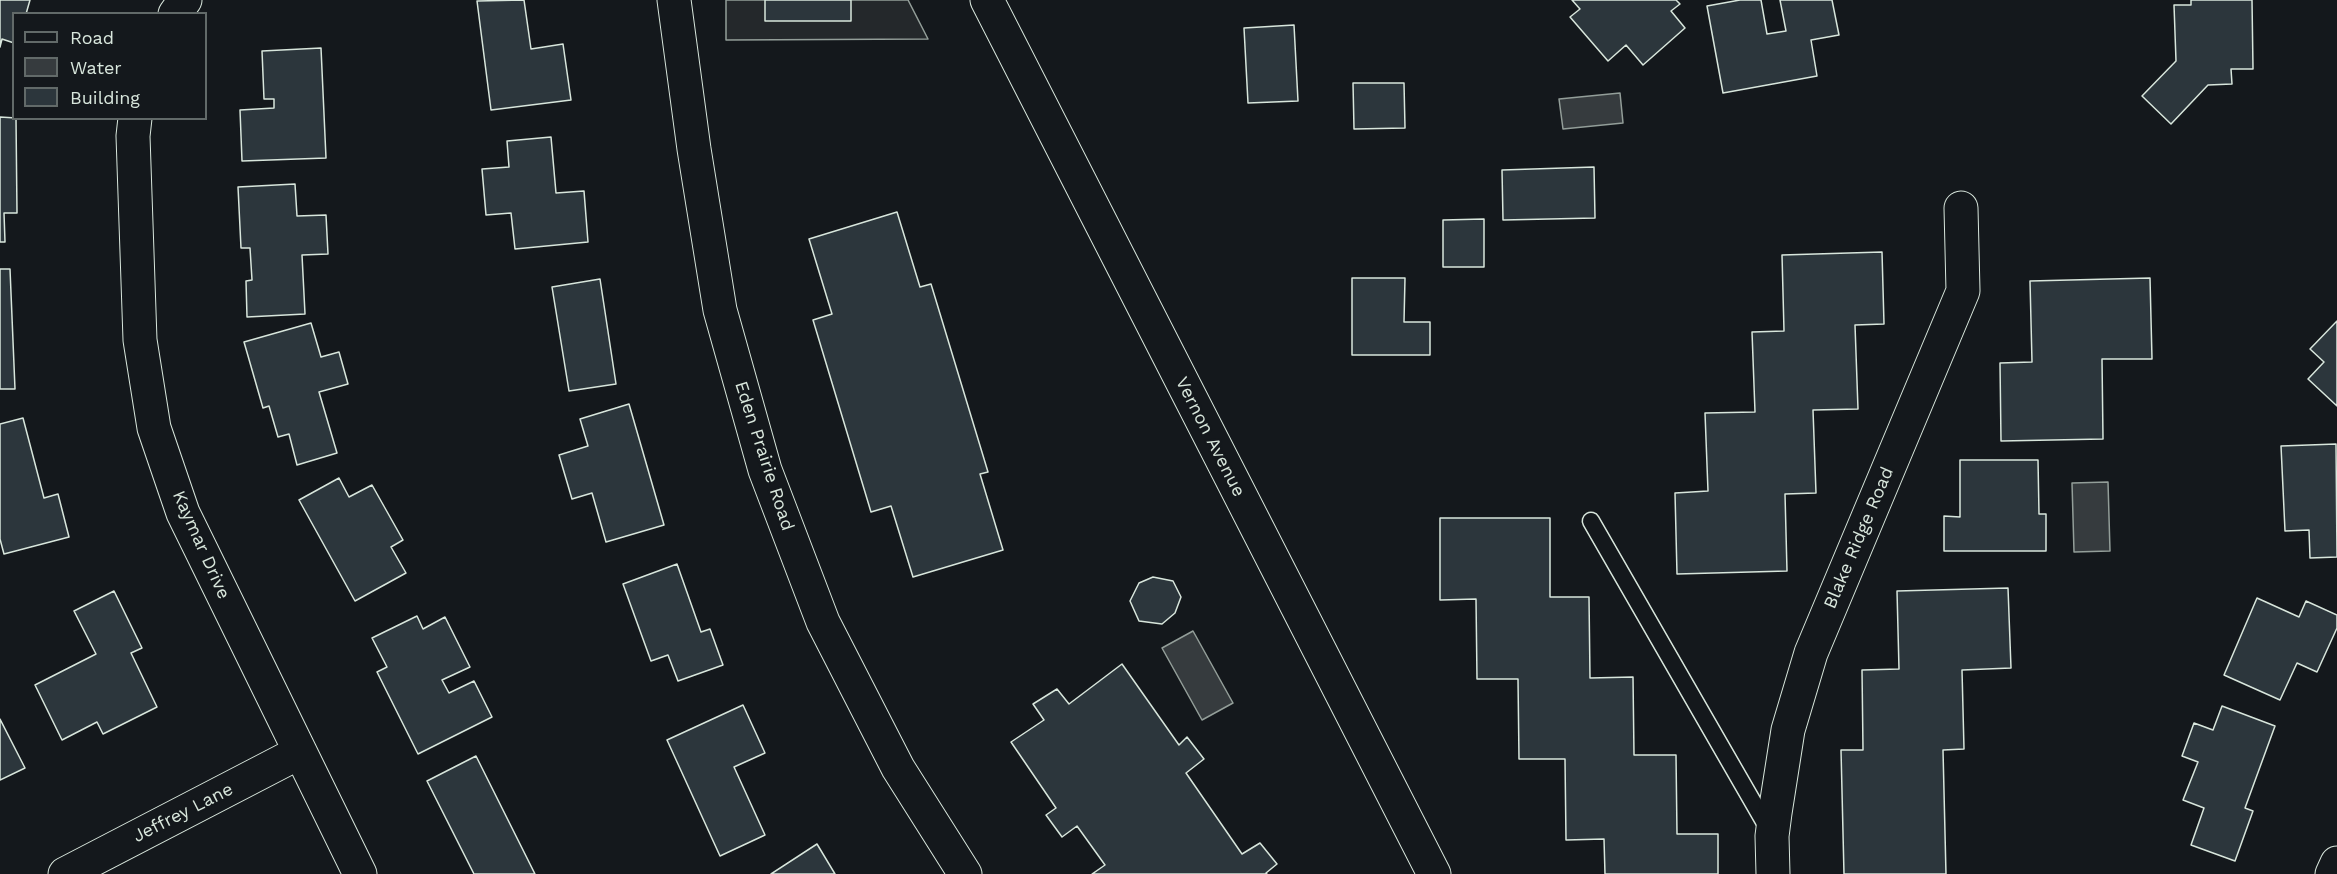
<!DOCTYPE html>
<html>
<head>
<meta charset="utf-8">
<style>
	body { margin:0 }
	#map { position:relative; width:2337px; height:874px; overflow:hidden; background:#14181c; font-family:"Work Sans",sans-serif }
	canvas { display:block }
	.legend { position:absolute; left:12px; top:12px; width:195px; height:108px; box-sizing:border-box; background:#14181c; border:2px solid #626a69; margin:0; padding:8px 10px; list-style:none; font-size:18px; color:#d8e6dc }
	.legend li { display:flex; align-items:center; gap:12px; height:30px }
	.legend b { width:30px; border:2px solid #626a69 }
</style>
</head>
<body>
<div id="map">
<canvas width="2337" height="874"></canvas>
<ul class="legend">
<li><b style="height:8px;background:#14181c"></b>Road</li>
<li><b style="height:16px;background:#363b3e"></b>Water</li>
<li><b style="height:16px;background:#2c363c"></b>Building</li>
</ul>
</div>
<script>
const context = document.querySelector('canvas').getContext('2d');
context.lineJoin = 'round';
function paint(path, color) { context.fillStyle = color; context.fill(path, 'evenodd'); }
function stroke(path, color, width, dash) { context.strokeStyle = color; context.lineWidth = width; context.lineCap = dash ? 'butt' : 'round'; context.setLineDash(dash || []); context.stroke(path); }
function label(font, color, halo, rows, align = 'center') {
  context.font = font + ' "Work Sans",sans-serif'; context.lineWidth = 4.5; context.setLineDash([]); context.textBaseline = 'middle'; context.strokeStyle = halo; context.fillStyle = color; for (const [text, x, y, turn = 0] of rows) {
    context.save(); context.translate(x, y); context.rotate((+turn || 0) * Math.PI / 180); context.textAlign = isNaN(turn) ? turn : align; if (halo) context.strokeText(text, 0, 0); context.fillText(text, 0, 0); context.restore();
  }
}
const parking = new Path2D(`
	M 726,0 L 908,0 L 928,39 L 726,40 Z`);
const water = new Path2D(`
	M 1620,93 L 1623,123 L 1563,129 L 1559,99 Z
	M 2108,482 L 2110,551 L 2074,552 L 2072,483 Z
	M 1193,631 L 1233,703 L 1202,720 L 1162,648 Z`);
const building = new Path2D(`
	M 0,0 L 30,0 L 26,14 L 14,14 L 14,43 L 2,39 L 0,47 Z
	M 524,0 L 531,49 L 563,44 L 571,100 L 491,110 L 477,1 Z
	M 765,0 L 851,0 L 851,21 L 765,21 Z
	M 1572,0 L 1676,0 L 1680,4 L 1671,11 L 1685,28 L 1643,65 L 1626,45 L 1608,61 L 1570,17 L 1580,9 Z
	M 1740,0 L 1761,0 L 1767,34 L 1786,31 L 1780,0 L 1832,0 L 1839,35 L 1811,40 L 1817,76 L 1723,93 L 1707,6 Z
	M 2191,0 L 2252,0 L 2253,69 L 2231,69 L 2232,84 L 2208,85 L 2171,124 L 2142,96 L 2176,61 L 2174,5 L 2191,5 Z
	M 1294,25 L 1298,101 L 1248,103 L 1244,28 Z
	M 321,48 L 326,158 L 242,161 L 240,110 L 274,108 L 274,99 L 264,99 L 262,51 Z
	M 1353,83 L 1404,83 L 1405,128 L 1354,129 Z
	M 0,117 L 16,118 L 17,213 L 4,213 L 5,242 L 0,242 Z
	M 551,137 L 556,193 L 584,191 L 588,242 L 515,249 L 511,213 L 486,215 L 482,169 L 509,167 L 507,141 Z
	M 1594,167 L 1595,218 L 1503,220 L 1502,170 Z
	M 295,184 L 297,216 L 326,215 L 328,254 L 302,255 L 305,314 L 247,317 L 246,281 L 252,280 L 250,248 L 241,248 L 238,187 Z
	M 897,212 L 920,287 L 931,284 L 988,472 L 980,474 L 1003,550 L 913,577 L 891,506 L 871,512 L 813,320 L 832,314 L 809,239 Z
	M 1484,219 L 1484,267 L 1443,267 L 1443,220 Z
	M 1882,252 L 1884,324 L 1855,325 L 1858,409 L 1813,410 L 1816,493 L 1785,494 L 1787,571 L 1677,574 L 1675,493 L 1708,491 L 1705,413 L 1755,412 L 1752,332 L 1784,331 L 1782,255 Z
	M 0,269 L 10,269 L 15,389 L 0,389 Z
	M 1352,278 L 1405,278 L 1404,322 L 1430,322 L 1430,355 L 1352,355 Z
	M 2150,278 L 2152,359 L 2102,359 L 2103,439 L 2001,441 L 2000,363 L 2032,362 L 2030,281 Z
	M 600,279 L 616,384 L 569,391 L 552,287 Z
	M 2337,321 L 2337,406 L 2308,379 L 2324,362 L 2310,349 Z
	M 311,323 L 321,357 L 339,352 L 348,384 L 319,392 L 337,453 L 297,465 L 289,434 L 278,437 L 269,406 L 263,408 L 244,342 Z
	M 629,404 L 664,525 L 606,542 L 592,493 L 572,499 L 559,455 L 588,446 L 580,419 Z
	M 23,418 L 44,498 L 58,494 L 69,537 L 4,554 L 0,539 L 0,424 Z
	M 2336,444 L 2337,557 L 2310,558 L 2309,530 L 2285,531 L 2281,446 Z
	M 1960,460 L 2038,460 L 2039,514 L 2046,514 L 2046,551 L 1944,551 L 1944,516 L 1960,517 Z
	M 339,478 L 349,497 L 372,485 L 403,540 L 391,547 L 406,573 L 355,601 L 299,500 Z
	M 1440,518 L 1550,518 L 1550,597 L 1589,597 L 1590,678 L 1633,677 L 1634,755 L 1676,755 L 1677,834 L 1718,834 L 1718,874 L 1605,874 L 1604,839 L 1566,840 L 1565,759 L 1519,759 L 1518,679 L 1477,679 L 1476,599 L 1440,600 Z
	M 677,564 L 701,632 L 710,629 L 723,665 L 678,681 L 668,655 L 651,661 L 623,584 Z
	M 1153,577 L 1173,581 L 1181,597 L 1175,613 L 1162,624 L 1139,621 L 1130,601 L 1139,583 Z
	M 2008,588 L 2011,668 L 1962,670 L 1964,749 L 1943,750 L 1946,874 L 1844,874 L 1841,750 L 1863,750 L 1862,670 L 1899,669 L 1897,591 Z
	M 114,591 L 142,648 L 131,653 L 157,707 L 103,734 L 97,722 L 62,740 L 35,685 L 96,654 L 74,611 Z
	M 2257,598 L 2299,617 L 2306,601 L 2337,615 L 2337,628 L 2317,672 L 2297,663 L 2280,700 L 2224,675 Z
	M 417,616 L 423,629 L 445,617 L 470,667 L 442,680 L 449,693 L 474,681 L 492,717 L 418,754 L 377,672 L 387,667 L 372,638 Z
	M 1122,664 L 1179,745 L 1187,737 L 1204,759 L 1186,773 L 1242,854 L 1260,843 L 1277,864 L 1266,873 L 1267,874 L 1092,874 L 1105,865 L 1077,826 L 1062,837 L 1046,815 L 1056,808 L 1011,742 L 1044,720 L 1033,704 L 1057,689 L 1069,704 Z
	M 743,705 L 765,753 L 734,767 L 765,835 L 720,856 L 667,740 Z
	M 2222,706 L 2275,726 L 2245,808 L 2253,811 L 2235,861 L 2191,845 L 2204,808 L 2183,800 L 2198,762 L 2182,756 L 2194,723 L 2213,730 Z
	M 0,719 L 25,768 L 0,780 Z
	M 476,756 L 535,874 L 474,874 L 427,781 Z
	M 817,844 L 835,874 L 771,874 Z`);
const lane = new Path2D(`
	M 1591,521 L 1769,830`);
const street = new Path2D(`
	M 674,0 L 694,149 L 720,310 L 765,470 L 823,622 L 898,768 L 965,874
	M 175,14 L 185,0
	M 135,118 L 133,136 L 140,340 L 154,428 L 183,513 L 360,874
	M 65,874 L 300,752
	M 1773,874 L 1772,836 L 1775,813 L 1788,730 L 1811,653 L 1963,291 L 1961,208
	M 2332,874 L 2337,863`);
const secondary = new Path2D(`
	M 987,0 L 1434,874`);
const streetNames = [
	["Vernon Avenue",1210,437,63],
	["Eden Prairie Road",764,456,72],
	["Blake Ridge Road",1859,538,-67],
	["Kaymar Drive",201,545,66],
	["Jeffrey Lane",183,813,-27]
];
paint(parking, '#24282b');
stroke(parking, '#939e99', 1.5);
paint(water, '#363b3e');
stroke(water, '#939e99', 1.5);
paint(building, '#2c363c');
stroke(building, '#d8e6dc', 1.5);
stroke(lane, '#d8e6dc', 19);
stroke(street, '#d8e6dc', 35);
stroke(secondary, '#d8e6dc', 35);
stroke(lane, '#14181c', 16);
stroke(street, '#14181c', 33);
stroke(secondary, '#14181c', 33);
label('18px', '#d8e6dc', '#14181c', streetNames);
</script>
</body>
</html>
